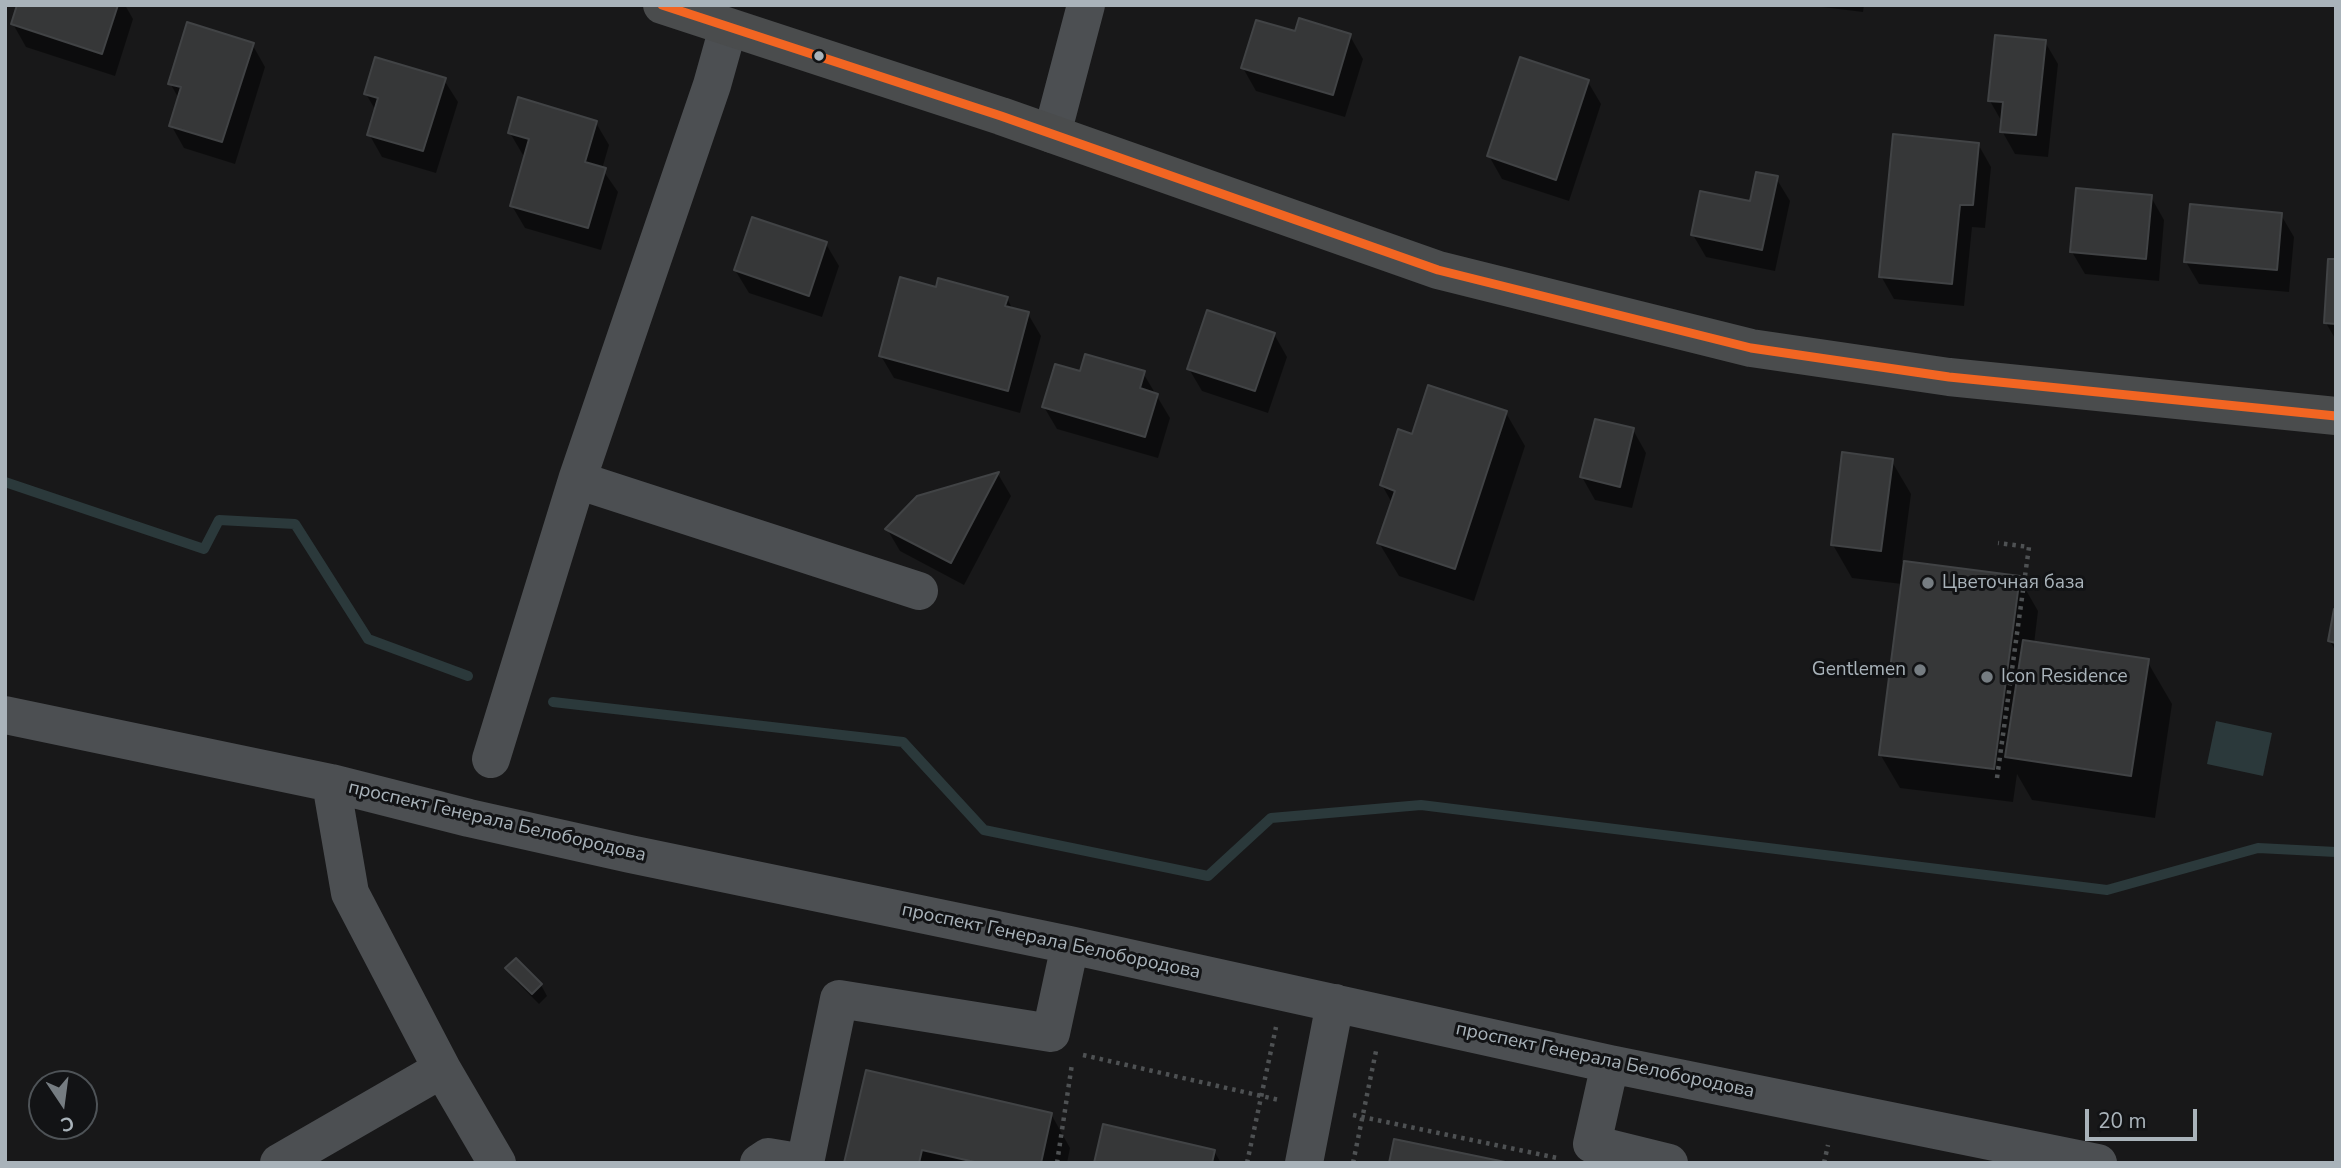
<!DOCTYPE html>
<html>
<head>
<meta charset="utf-8">
<style>
	body { margin:0 }
	#map { position:relative; width:2341px; height:1168px; overflow:hidden; background:#181819; font-family:"Nunito Sans",sans-serif }
	canvas { display:block }
	.frame { position:absolute; inset:0; border:7px solid #a9b3ba; pointer-events:none }
	.north { position:absolute; left:28px; top:1070px; width:70px; height:70px; box-sizing:border-box; background:#121315; border:2px solid #4e5357; border-radius:50%; rotate:167deg; font-size:19px; font-weight:700; line-height:28px; text-align:center; color:#a9b3ba }
	.north::after { content:''; display:block; margin:auto; width:24px; height:32px; background:#767d82; clip-path:polygon(50% 0,100% 100%,50% 72%,0 100%) }
	.scale { position:absolute; left:2085px; top:1109px; width:112px; height:32px; box-sizing:border-box; border:4px solid #a9b3ba; border-top:0; padding-left:9px; font-size:21px; line-height:24px; white-space:nowrap; color:#a9b3ba; -webkit-text-stroke:5px #121315; paint-order:stroke }
</style>
</head>
<body>
<div id="map">
<canvas width="2341" height="1168"></canvas>
<div class="frame"></div>
<div class="north">С</div>
<div class="scale">20 m</div>
</div>
<script>
const context = document.querySelector('canvas').getContext('2d');
context.lineJoin = 'round';
function paint(path, color) { context.fillStyle = color; context.fill(path, 'evenodd'); }
function stroke(path, color, width, dash) { context.strokeStyle = color; context.lineWidth = width; context.lineCap = dash ? 'butt' : 'round'; context.setLineDash(dash || []); context.stroke(path); }
function label(font, color, halo, rows, align = 'center') {
  context.font = font + ' "Nunito Sans",sans-serif'; context.lineWidth = 6; context.setLineDash([]); context.textBaseline = 'middle'; context.strokeStyle = halo; context.fillStyle = color; for (const [text, x, y, turn = 0] of rows) {
    context.save(); context.translate(x, y); context.rotate((+turn || 0) * Math.PI / 180); context.textAlign = isNaN(turn) ? turn : align; if (halo) context.strokeText(text, 0, 0); context.fillText(text, 0, 0); context.restore();
  }
}
const water = new Path2D(`
	M 2216,721 L 2272,733 L 2263,776 L 2207,764 Z`);
const shadow = new Path2D(`
	M 19,5 L 125,5 L 133,19 L 115,76 L 26,47 L 13,24 Z
	M 1806,5 L 1864,5 L 1863,12 Z
	M 1296,34 L 1350,36 L 1363,59 L 1345,117 L 1256,91 L 1243,68 Z
	M 2045,42 L 2058,64 L 2048,157 L 2015,154 L 2002,131 L 2002,122 L 1990,101 Z
	M 252,44 L 265,67 L 235,164 L 184,148 L 171,125 L 179,99 L 170,83 Z
	M 444,80 L 458,102 L 436,173 L 382,157 L 369,134 L 376,111 L 366,94 Z
	M 1588,82 L 1601,104 L 1569,201 L 1502,179 L 1489,156 Z
	M 596,123 L 609,145 L 602,169 L 618,192 L 601,250 L 525,228 L 512,206 L 526,156 L 523,155 L 510,133 Z
	M 1978,144 L 1991,167 L 1985,228 L 1972,227 L 1964,306 L 1894,299 L 1881,276 Z
	M 1776,178 L 1790,201 L 1775,271 L 1706,257 L 1693,235 L 1751,203 Z
	M 2151,197 L 2164,220 L 2159,281 L 2085,274 L 2072,252 Z
	M 2281,215 L 2294,237 L 2289,292 L 2199,284 L 2186,262 Z
	M 826,244 L 839,266 L 822,317 L 749,293 L 735,270 Z
	M 2336,261 L 2336,340 L 2326,323 Z
	M 937,289 L 1007,298 L 1013,310 L 1028,314 L 1041,336 L 1020,413 L 894,378 L 881,356 Z
	M 1274,334 L 1287,357 L 1268,413 L 1202,391 L 1189,369 Z
	M 1082,373 L 1143,373 L 1170,418 L 1158,458 L 1057,429 L 1044,407 Z
	M 1506,413 L 1525,446 L 1474,601 L 1399,576 L 1379,543 L 1392,503 L 1382,485 L 1413,436 Z
	M 1633,430 L 1646,453 L 1632,508 L 1595,500 L 1582,477 Z
	M 1891,460 L 1911,494 L 1902,562 L 2019,578 L 2038,611 L 2034,644 L 2147,661 L 2172,704 L 2155,818 L 2032,800 L 2017,774 L 2013,802 L 1900,788 L 1880,754 L 1902,584 L 1852,578 L 1833,545 Z
	M 998,474 L 1011,496 L 964,585 L 900,551 L 887,529 L 918,497 Z
	M 2336,611 L 2336,652 L 2330,641 Z
	M 508,968 L 541,985 L 547,996 L 539,1004 L 514,979 Z
	M 1051,1114 L 1070,1148 L 1067,1163 L 846,1163 Z
	M 1214,1151 L 1221,1163 L 1096,1163 Z`);
const stream = new Path2D(`
	M 5,482 L 204,549 L 219,520 L 295,524 L 368,639 L 468,676
	M 553,702 L 903,742 L 984,830 L 1208,876 L 1271,818 L 1421,805 L 2107,890 L 2258,848 L 2336,852`);
const building = new Path2D(`
	M 17,5 L 118,5 L 102,54 L 11,24 Z
	M 1299,18 L 1351,34 L 1333,95 L 1241,68 L 1256,20 L 1295,31 Z
	M 187,22 L 254,43 L 222,142 L 169,126 L 181,87 L 168,84 Z
	M 1995,35 L 2046,40 L 2036,135 L 2000,132 L 2003,102 L 1988,101 Z
	M 375,57 L 446,78 L 423,151 L 367,135 L 378,98 L 364,94 Z
	M 1520,57 L 1589,80 L 1556,180 L 1487,156 Z
	M 518,97 L 597,121 L 585,162 L 606,168 L 588,228 L 510,206 L 529,139 L 508,133 Z
	M 1893,134 L 1979,143 L 1973,205 L 1960,205 L 1952,284 L 1879,277 Z
	M 1756,172 L 1778,176 L 1762,250 L 1691,235 L 1700,191 L 1750,201 Z
	M 2076,188 L 2152,195 L 2146,259 L 2070,252 Z
	M 2190,204 L 2282,213 L 2277,270 L 2184,262 Z
	M 752,217 L 827,242 L 809,296 L 734,270 Z
	M 2328,259 L 2336,259 L 2336,324 L 2324,323 Z
	M 900,277 L 936,287 L 938,278 L 1008,297 L 1005,306 L 1029,312 L 1008,391 L 879,356 Z
	M 1207,310 L 1275,333 L 1255,391 L 1187,369 Z
	M 1085,354 L 1145,371 L 1140,388 L 1158,394 L 1145,437 L 1042,407 L 1055,364 L 1080,371 Z
	M 1428,385 L 1507,411 L 1455,569 L 1377,543 L 1395,491 L 1380,485 L 1398,429 L 1412,434 Z
	M 1595,419 L 1634,428 L 1620,487 L 1580,477 Z
	M 1842,452 L 1893,459 L 1881,551 L 1831,545 Z
	M 999,472 L 951,563 L 885,529 L 917,496 Z
	M 1904,561 L 2020,576 L 1994,769 L 1879,755 Z
	M 2334,609 L 2336,609 L 2336,643 L 2328,641 Z
	M 2023,640 L 2149,659 L 2131,776 L 2005,757 Z
	M 516,958 L 542,984 L 532,994 L 505,968 Z
	M 866,1070 L 1052,1113 L 1041,1163 L 979,1163 L 922,1150 L 919,1163 L 844,1163 Z
	M 1103,1124 L 1215,1150 L 1212,1163 L 1094,1163 Z
	M 1394,1139 L 1510,1163 L 1389,1163 Z`);
const path = new Path2D(`
	M 1997,778 L 2029,547 L 1998,543
	M 1083,1055 L 1279,1100
	M 1353,1115 L 1557,1158
	M 1057,1163 L 1072,1064
	M 1247,1163 L 1276,1027
	M 1353,1163 L 1376,1051
	M 1824,1163 L 1828,1145`);
const minor = new Path2D(`
	M 728,28 L 712,85 L 577,480 L 919,591
	M 1052,134 L 1086,5
	M 5,715 L 331,783 L 469,818 L 630,854 L 1070,945 L 1610,1064 L 2098,1163
	M 491,759 L 577,480
	M 331,783 L 350,893 L 442,1069 L 497,1163
	M 1610,1064 L 1592,1144 L 1669,1163
	M 279,1163 L 442,1069
	M 759,1163 L 768,1157 L 804,1163
	M 805,1163 L 839,999 L 1051,1033 L 1070,945
	M 1304,1163 L 1335,1003`);
const major = new Path2D(`
	M 662,5 L 1001,116 L 1438,270 L 1751,348 L 1949,377 L 2336,416`);
const bus1 = new Path2D(`
	M 662,5 L 1001,116 L 1438,270 L 1751,348 L 1949,377 L 2336,416`);
const markers = [
	[819,56,6,"#a9b3ba"],
	[1928,583,7,"#767d82"],
	[1920,670,7,"#767d82"],
	[1987,677,7,"#767d82"]
];
const poiNames = [
	["Цветочная база",1942,583],
	["Gentlemen",1906,670,"right"],
	["Icon Residence",2001,677]
];
const streetNames = [
	["проспект Генерала Белобородова",497,822,13],
	["проспект Генерала Белобородова",1051,942,12],
	["проспект Генерала Белобородова",1605,1061,12]
];
paint(water, '#2b393b');
paint(shadow, '#0007');
stroke(stream, '#2b393b', 10);
paint(building, '#363738');
stroke(building, '#414345', 2);
stroke(path, '#4e5153', 4.5, [3.5, 5]);
stroke(minor, '#4c4f52', 38);
stroke(major, '#4a4c4d', 38);
stroke(bus1, '#f26522', 9);
for (const [x, y, r, color] of markers) { const dot = new Path2D(); dot.arc(x, y, r, 0, 2 * Math.PI); context.fillStyle = color; context.fill(dot); stroke(dot, '#121315', 2.5); }
label('19px', '#a9b3ba', '#121315', poiNames, 'left');
label('19px', '#a9b3ba', '#121315', streetNames);
</script>
</body>
</html>
